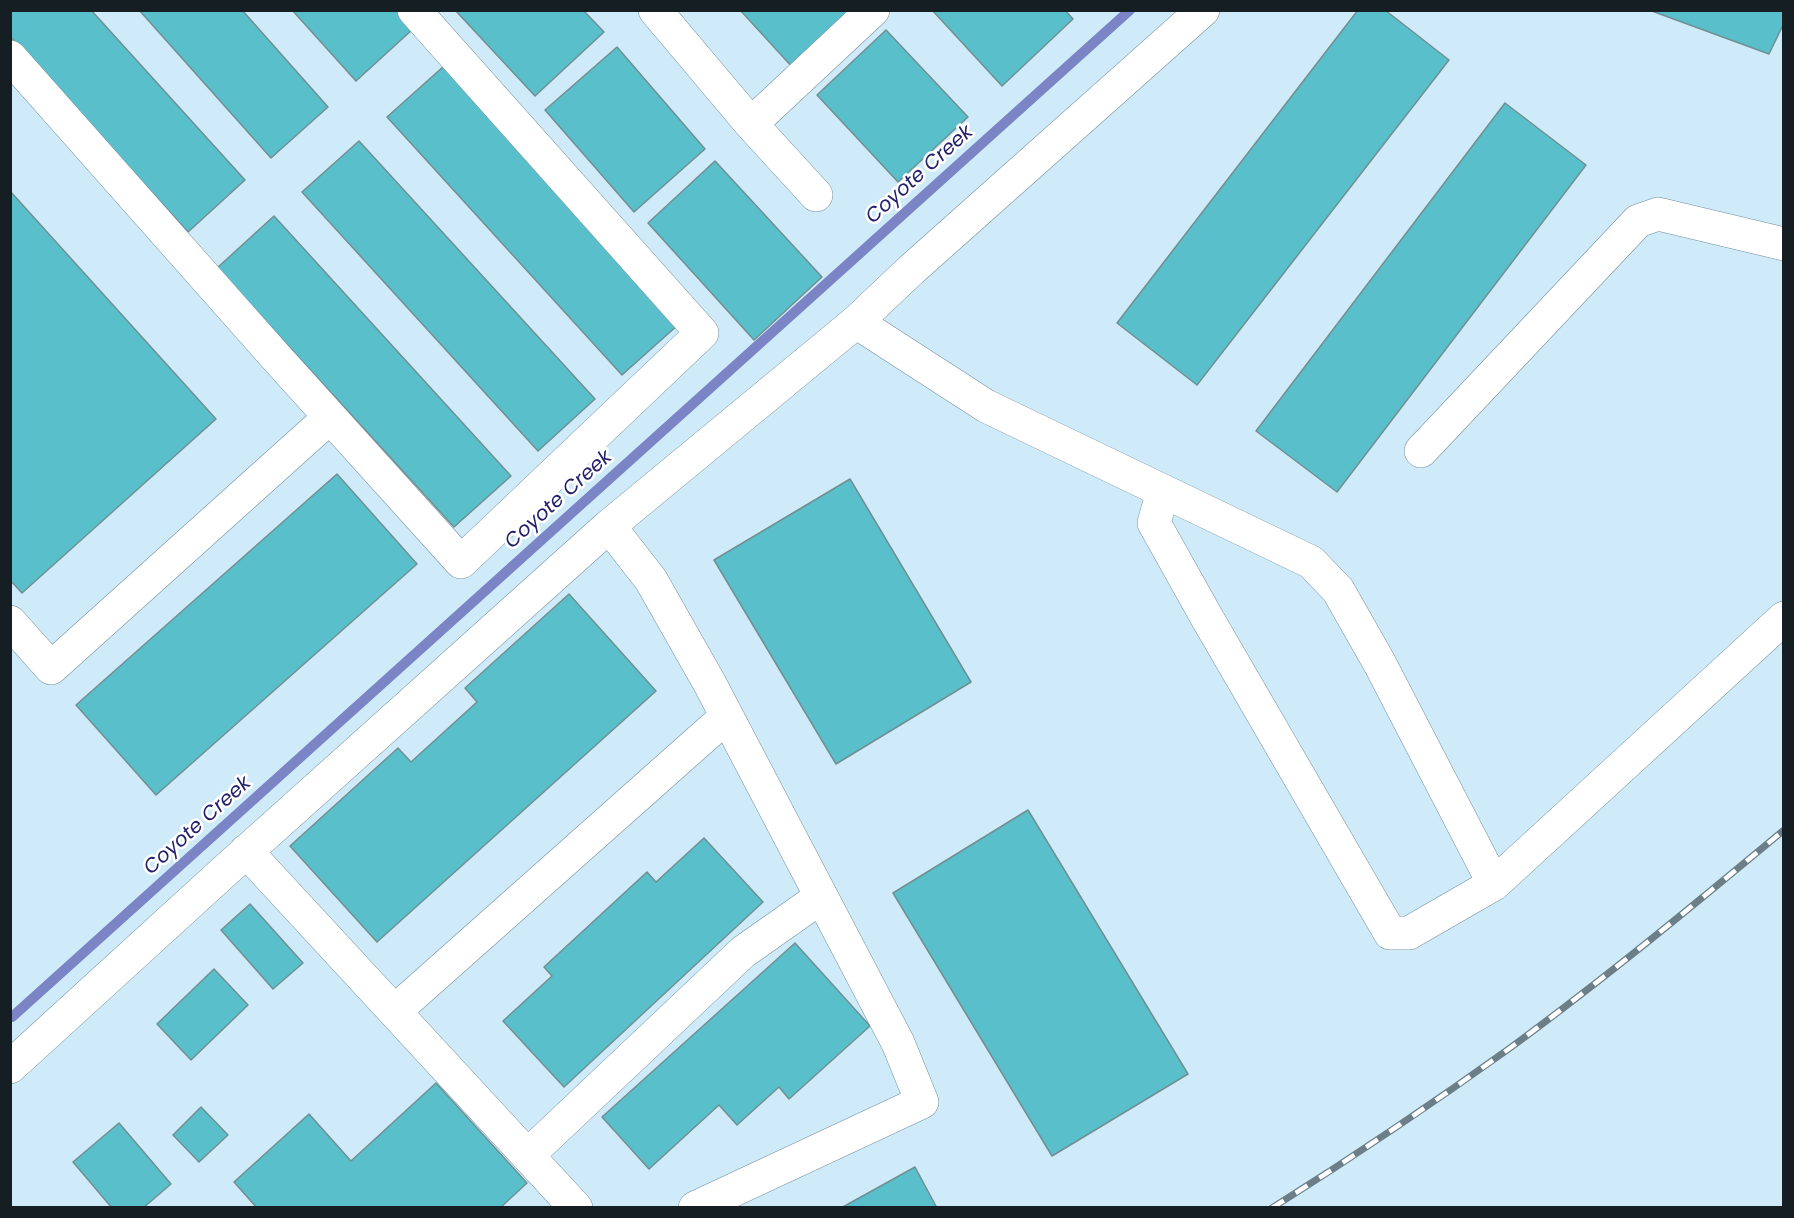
<!DOCTYPE html>
<html>
<head>
<meta charset="utf-8">
<style>
	body { margin:0 }
	#map { position:relative; width:1794px; height:1218px; overflow:hidden; background:#cfebf9; font-family:Poppins,sans-serif }
	canvas { display:block }
	.frame { position:absolute; inset:0; border:12px solid #141e23; pointer-events:none }
</style>
</head>
<body>
<div id="map">
<canvas width="1794" height="1218"></canvas>
<div class="frame"></div>
</div>
<script>
const context = document.querySelector('canvas').getContext('2d');
context.lineJoin = 'round';
function stroke(path, color, width, dash) { context.strokeStyle = color; context.lineWidth = width; context.lineCap = dash ? 'butt' : 'round'; context.setLineDash(dash || []); context.stroke(path); }
function paint(path, color) { context.fillStyle = color; context.fill(path, 'evenodd'); }
function label(font, color, halo, rows, align = 'center') {
  context.font = font + ' Poppins,sans-serif'; context.lineWidth = 5; context.setLineDash([]); context.textBaseline = 'middle'; context.strokeStyle = halo; context.fillStyle = color; for (const [text, x, y, turn = 0] of rows) {
    context.save(); context.translate(x, y); context.rotate((+turn || 0) * Math.PI / 180); context.textAlign = isNaN(turn) ? turn : align; if (halo) context.strokeText(text, 0, 0); context.fillText(text, 0, 0); context.restore();
  }
}
const stream = new Path2D(`
	M 12,1017 L 1130,10`);
const building = new Path2D(`
	M 10,10 L 91,10 L 245,180 L 188,232 L 10,36 Z
	M 139,10 L 242,10 L 328,107 L 271,158 Z
	M 292,10 L 396,10 L 413,29 L 356,81 Z
	M 455,10 L 583,10 L 604,32 L 535,96 Z
	M 740,10 L 857,10 L 794,69 Z
	M 932,10 L 1065,10 L 1073,19 L 1002,86 Z
	M 1358,10 L 1385,10 L 1449,60 L 1197,385 L 1117,323 Z
	M 1649,10 L 1784,10 L 1784,23 L 1769,54 Z
	M 886,30 L 968,117 L 898,182 L 817,95 Z
	M 617,47 L 705,149 L 634,212 L 545,110 Z
	M 444,66 L 679,324 L 622,375 L 387,117 Z
	M 1505,103 L 1586,165 L 1337,492 L 1256,431 Z
	M 359,141 L 595,399 L 538,451 L 302,192 Z
	M 715,161 L 822,277 L 754,340 L 648,223 Z
	M 10,191 L 216,419 L 22,593 L 10,580 Z
	M 274,216 L 511,476 L 454,527 L 217,268 Z
	M 337,474 L 417,564 L 156,795 L 76,705 Z
	M 850,479 L 971,682 L 836,764 L 714,560 Z
	M 569,594 L 656,691 L 377,942 L 290,846 L 398,748 L 411,762 L 477,702 L 465,688 Z
	M 1028,810 L 1188,1074 L 1052,1156 L 893,893 Z
	M 704,838 L 763,902 L 564,1087 L 503,1021 L 552,976 L 544,967 L 647,872 L 656,882 Z
	M 250,904 L 303,963 L 273,989 L 221,930 Z
	M 795,943 L 870,1026 L 789,1099 L 779,1087 L 737,1125 L 719,1105 L 649,1169 L 602,1117 Z
	M 214,969 L 248,1005 L 191,1060 L 157,1024 Z
	M 436,1083 L 527,1183 L 500,1208 L 257,1208 L 234,1182 L 309,1114 L 351,1161 Z
	M 201,1107 L 228,1135 L 199,1162 L 173,1135 Z
	M 119,1123 L 171,1184 L 143,1208 L 112,1208 L 73,1162 Z
	M 915,1167 L 937,1208 L 841,1208 Z`);
const minor = new Path2D(`
	M 655,10 L 751,124 L 816,195
	M 10,57 L 275,356 L 461,562 L 702,333 L 414,10
	M 751,124 L 873,10
	M 856,322 L 986,406 L 1311,562 L 1338,590 L 1380,664 L 1494,884 L 1409,933 L 1390,933 L 1206,616 L 1154,523 L 1163,491
	M 1421,451 L 1638,221 L 1658,214 L 1784,244
	M 609,526 L 856,322 L 911,270 L 1203,10
	M 10,622 L 51,668 L 330,417
	M 246,851 L 576,1208
	M 1494,884 L 1784,618
	M 395,1011 L 726,717
	M 10,1067 L 227,869 L 609,526 L 651,580 L 710,684 L 898,1043 L 922,1102 L 695,1208
	M 528,1155 L 743,952 L 821,897`);
const rail = new Path2D(`
	M 1272,1208 C 1353,1157 1432,1104 1510,1048 C 1604,979 1694,905 1784,830`);
const waterNames = [
	["Coyote Creek",920,175,-42],
	["Coyote Creek",559,500,-42],
	["Coyote Creek",198,826,-42]
];
stroke(stream, '#7b84c4', 10);
paint(building, '#59c0cb');
stroke(building, '#708f92', 1.5);
stroke(minor, '#748e9b', 34);
stroke(minor, '#fff', 33);
stroke(rail, '#6c7f88', 7);
stroke(rail, '#fff', 4.5, [14]);
label('italic 20px', '#23216c', '#fff', waterNames);
</script>
</body>
</html>
